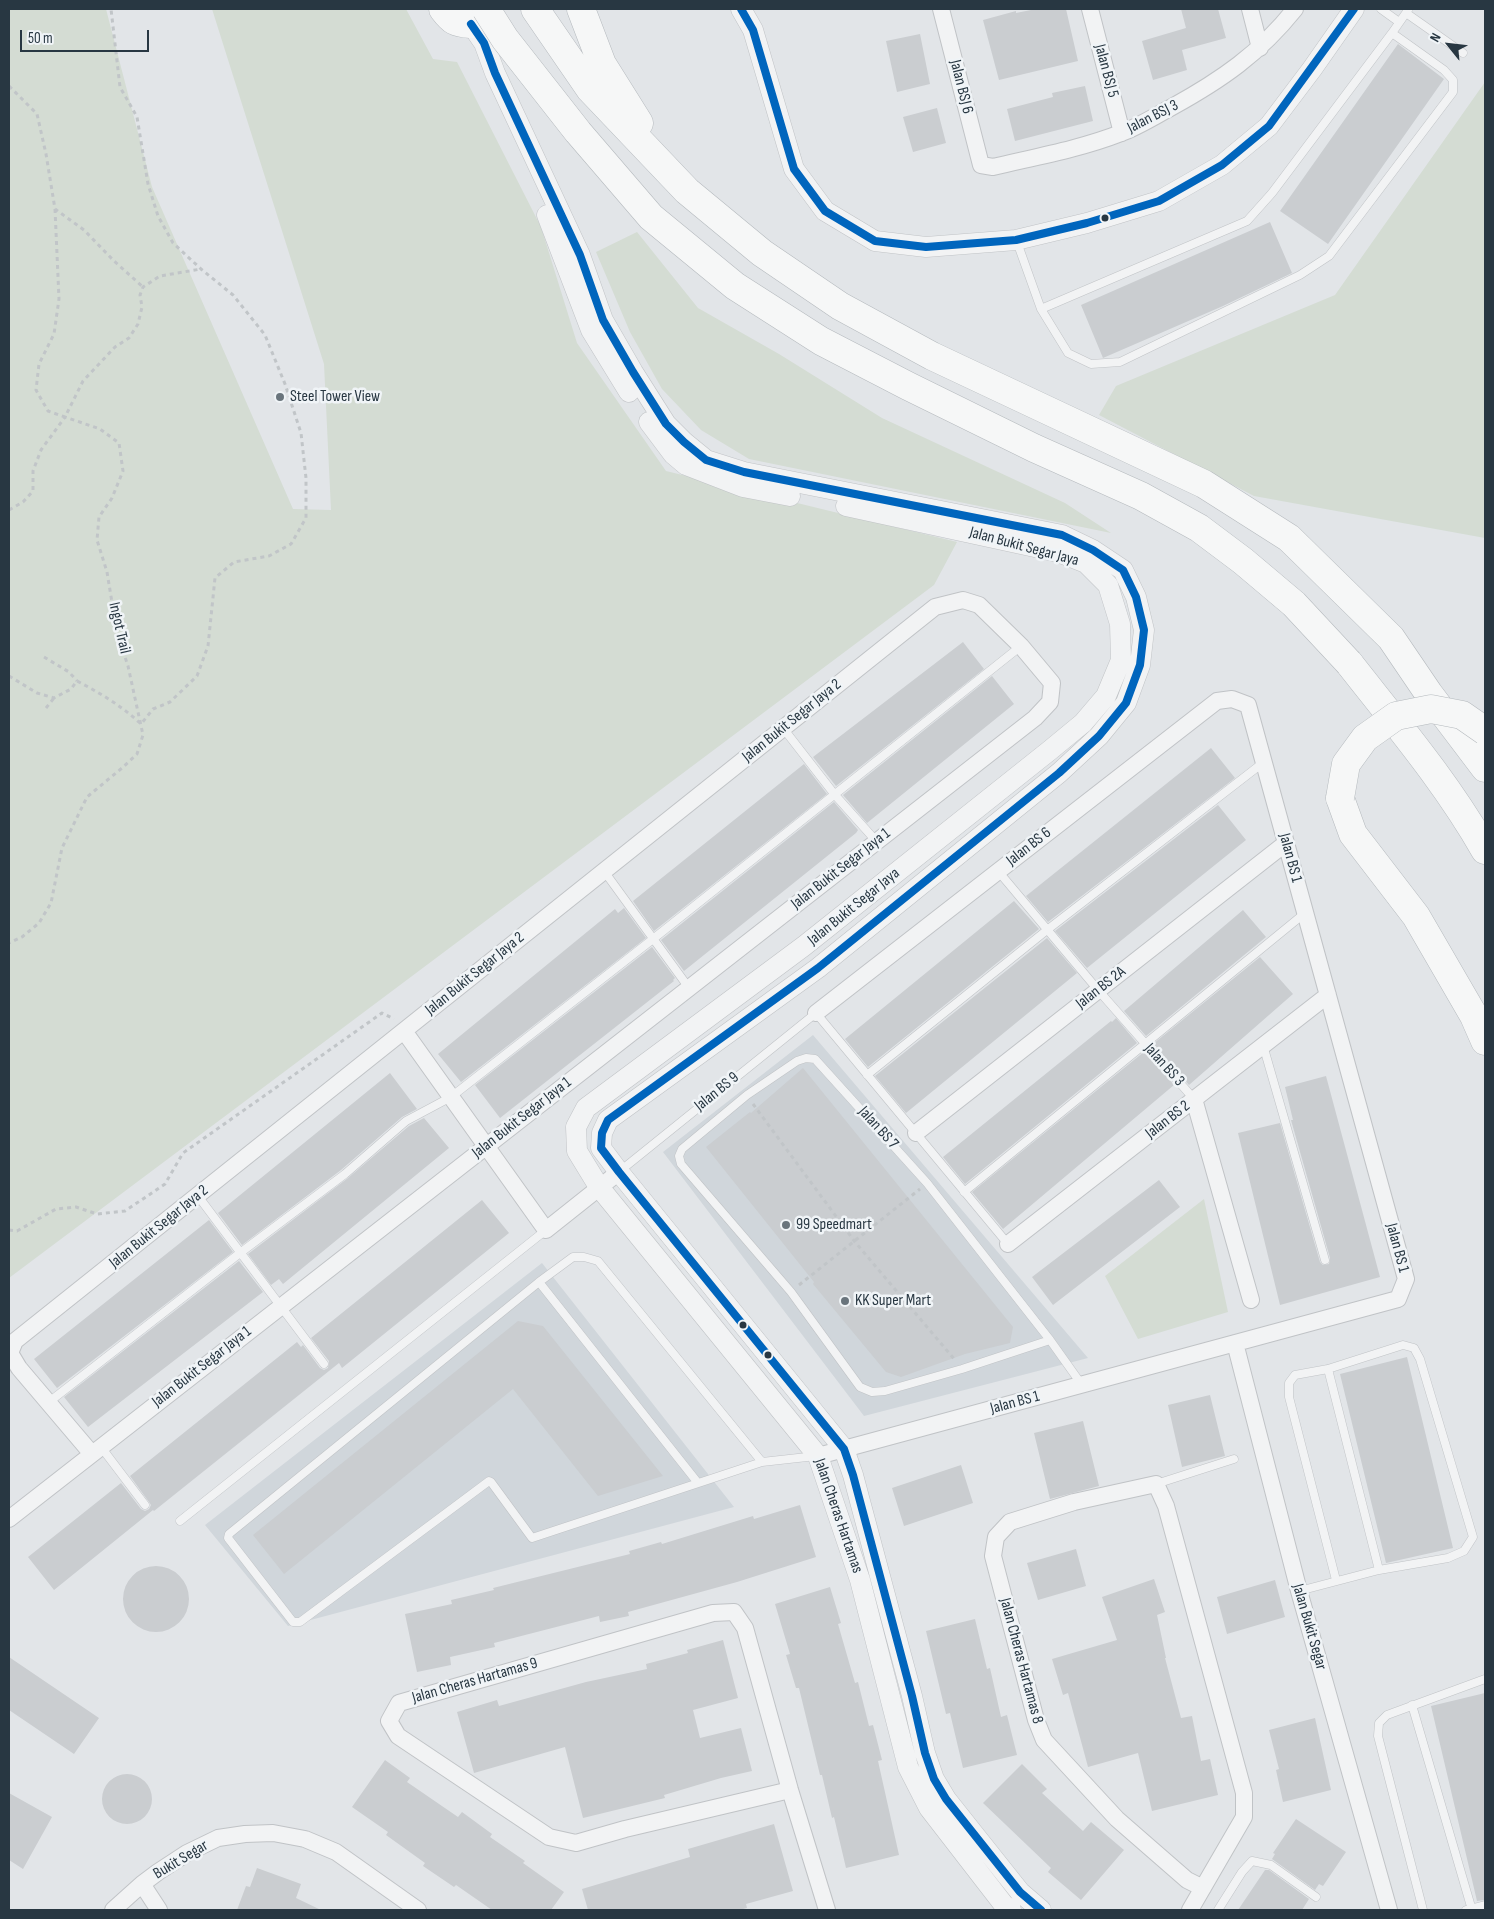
<!DOCTYPE html>
<html>
<head>
<meta charset="utf-8">
<style>
	body { margin:0 }
	#map { position:relative; width:1494px; height:1919px; overflow:hidden; background:#e2e5e8; font-family:"Sofia Sans Condensed",sans-serif }
	canvas { display:block }
	.frame { position:absolute; inset:0; border:10px solid #283742; pointer-events:none }
	.north { position:absolute; left:1424px; top:20px; width:50px; height:50px; -webkit-text-stroke:4px #f0f4f7; paint-order:stroke; rotate:299deg; font-size:14px; font-weight:700; line-height:20px; text-align:center; color:#283742 }
	.north::after { content:''; display:block; margin:auto; width:18px; height:22px; background:#283742; clip-path:polygon(50% 0,100% 100%,50% 72%,0 100%) }
	.scale { position:absolute; left:20px; top:30px; width:129px; height:22px; box-sizing:border-box; border:2px solid #283742; border-top:0; padding-left:6px; font-size:15px; line-height:18px; white-space:nowrap; color:#283742; -webkit-text-stroke:4px #f0f4f7; paint-order:stroke }
</style>
</head>
<body>
<div id="map">
<canvas width="1494" height="1919"></canvas>
<div class="frame"></div>
<div class="north">N</div>
<div class="scale">50 m</div>
</div>
<script>
const context = document.querySelector('canvas').getContext('2d');
context.lineJoin = 'round';
function paint(path, color) { context.fillStyle = color; context.fill(path, 'evenodd'); }
function stroke(path, color, width, dash) { context.strokeStyle = color; context.lineWidth = width; context.lineCap = dash ? 'butt' : 'round'; context.setLineDash(dash || []); context.stroke(path); }
function label(font, color, halo, rows, align = 'center') {
  context.font = font + ' "Sofia Sans Condensed",sans-serif'; context.lineWidth = 5; context.setLineDash([]); context.textBaseline = 'middle'; context.strokeStyle = halo; context.fillStyle = color; for (const [text, x, y, turn = 0] of rows) {
    context.save(); context.translate(x, y); context.rotate((+turn || 0) * Math.PI / 180); context.textAlign = isNaN(turn) ? turn : align; if (halo) context.strokeText(text, 0, 0); context.fillText(text, 0, 0); context.restore();
  }
}
const built = new Path2D(`
	M 813,1035 L 1088,1358 L 864,1416 L 663,1152 Z
	M 542,1263 L 734,1507 L 288,1626 L 205,1525 Z`);
const green = new Path2D(`
	M 9,9 L 106,9 L 152,187 L 293,509 L 331,510 L 324,364 L 212,9 L 406,9 L 433,59 L 457,62 L 541,227 L 577,343 L 666,471 L 957,542 L 934,585 L 9,1278 Z
	M 1485,82 L 1485,538 L 1254,496 L 1099,415 L 1116,386 L 1335,295 Z
	M 637,232 L 698,308 L 779,354 L 882,418 L 1065,503 L 1111,533 L 749,459 L 701,430 L 662,389 L 630,332 L 596,252 Z
	M 1204,1199 L 1228,1312 L 1138,1339 L 1105,1276 Z`);
const building = new Path2D(`
	M 1036,9 L 1066,9 L 1078,61 L 999,80 L 983,20 L 1016,11 L 1016,13 Z
	M 1181,9 L 1218,9 L 1226,38 L 1182,50 L 1187,70 L 1153,80 L 1142,41 L 1186,28 Z
	M 920,34 L 930,84 L 897,92 L 886,41 Z
	M 1398,44 L 1444,79 L 1328,244 L 1280,211 Z
	M 1085,86 L 1093,121 L 1015,141 L 1007,109 L 1053,97 L 1052,93 Z
	M 937,108 L 946,143 L 913,152 L 903,117 Z
	M 1270,222 L 1292,273 L 1223,306 L 1103,358 L 1081,305 Z
	M 963,642 L 984,669 L 836,786 L 813,757 Z
	M 992,676 L 1014,704 L 867,823 L 843,795 Z
	M 1211,748 L 1235,778 L 1048,922 L 1026,896 Z
	M 804,764 L 827,794 L 654,931 L 633,901 Z
	M 834,802 L 858,830 L 856,833 L 684,971 L 661,940 Z
	M 1218,805 L 1246,840 L 1087,968 L 1055,931 Z
	M 1014,901 L 1039,929 L 868,1067 L 845,1039 Z
	M 624,908 L 646,938 L 461,1082 L 438,1054 L 615,909 L 618,913 Z
	M 1243,910 L 1266,937 L 1146,1036 L 1124,1011 Z
	M 1047,938 L 1077,973 L 906,1113 L 875,1076 Z
	M 652,947 L 675,978 L 673,980 L 674,981 L 500,1118 L 475,1085 Z
	M 1260,957 L 1293,994 L 1189,1085 L 1153,1044 Z
	M 1116,1018 L 1137,1043 L 965,1184 L 943,1157 L 1111,1021 L 1112,1022 Z
	M 1145,1051 L 1174,1085 L 1003,1229 L 972,1192 Z
	M 803,1068 L 1013,1327 L 1010,1343 L 965,1354 L 901,1377 L 886,1372 L 813,1284 L 814,1282 L 706,1147 L 750,1112 L 751,1113 Z
	M 390,1073 L 417,1109 L 402,1117 L 341,1170 L 242,1245 L 218,1213 Z
	M 1326,1076 L 1380,1277 L 1280,1305 L 1238,1133 L 1280,1123 L 1320,1262 L 1323,1265 L 1329,1264 L 1330,1258 L 1291,1120 L 1293,1120 L 1285,1087 Z
	M 424,1118 L 449,1148 L 283,1284 L 279,1279 L 271,1285 L 248,1254 L 348,1178 L 409,1126 Z
	M 1159,1180 L 1180,1207 L 1053,1305 L 1032,1277 Z
	M 482,1200 L 509,1233 L 342,1368 L 339,1363 L 154,1511 L 153,1510 L 54,1590 L 28,1557 L 121,1483 L 141,1509 L 145,1511 L 149,1509 L 151,1505 L 149,1502 L 130,1476 L 297,1342 L 301,1347 L 303,1345 L 320,1368 L 324,1370 L 328,1368 L 329,1361 L 311,1338 Z
	M 209,1220 L 233,1252 L 57,1388 L 34,1359 Z
	M 239,1261 L 263,1292 L 88,1427 L 64,1397 Z
	M 518,1321 L 543,1326 L 663,1476 L 598,1496 L 513,1389 L 284,1574 L 253,1535 Z
	M 1407,1357 L 1453,1548 L 1386,1563 L 1340,1374 Z
	M 1210,1395 L 1225,1456 L 1182,1467 L 1168,1405 Z
	M 1083,1421 L 1099,1486 L 1050,1499 L 1034,1433 Z
	M 961,1465 L 973,1503 L 904,1526 L 892,1488 Z
	M 800,1505 L 816,1557 L 737,1582 L 628,1612 L 629,1616 L 600,1622 L 599,1616 L 494,1643 L 495,1647 L 450,1657 L 451,1665 L 417,1672 L 405,1614 L 452,1604 L 451,1600 L 494,1590 L 493,1588 L 630,1554 L 629,1551 L 661,1542 L 662,1544 L 753,1516 L 754,1519 Z
	M 1076,1549 L 1086,1586 L 1038,1600 L 1027,1563 Z
	M123 1599a33 33 0 1 1 66 0a33 33 0 1 1-66 0Z
	M 1154,1579 L 1165,1612 L 1157,1615 L 1166,1658 L 1165,1658 L 1181,1718 L 1192,1716 L 1201,1761 L 1210,1759 L 1218,1795 L 1152,1811 L 1138,1753 L 1088,1767 L 1068,1693 L 1063,1695 L 1052,1659 L 1117,1640 L 1102,1597 Z
	M 1275,1580 L 1285,1617 L 1227,1634 L 1217,1597 Z
	M 830,1587 L 841,1623 L 838,1624 L 855,1683 L 858,1682 L 869,1726 L 873,1725 L 882,1760 L 878,1761 L 899,1855 L 846,1868 L 834,1817 L 832,1818 L 822,1775 L 820,1775 L 799,1688 L 796,1688 L 786,1655 L 790,1654 L 775,1604 Z
	M 975,1619 L 987,1669 L 990,1668 L 1001,1717 L 1007,1715 L 1017,1755 L 963,1768 L 950,1713 L 946,1714 L 926,1631 Z
	M 723,1640 L 738,1698 L 693,1710 L 700,1738 L 741,1728 L 752,1771 L 721,1778 L 664,1795 L 665,1798 L 583,1818 L 565,1747 L 474,1773 L 457,1712 L 497,1700 L 499,1706 L 586,1682 L 647,1669 L 646,1664 L 688,1653 L 687,1650 Z
	M 9,1657 L 99,1718 L 74,1754 L 9,1710 Z
	M 1485,1693 L 1485,1900 L 1477,1901 L 1431,1706 Z
	M 1315,1718 L 1331,1790 L 1283,1802 L 1276,1770 L 1279,1769 L 1269,1730 Z
	M 385,1760 L 410,1778 L 407,1782 L 458,1817 L 462,1812 L 492,1834 L 490,1837 L 525,1861 L 523,1863 L 564,1892 L 551,1910 L 492,1910 L 456,1885 L 454,1887 L 423,1866 L 425,1863 L 386,1835 L 388,1832 L 352,1807 Z
	M 1022,1764 L 1047,1789 L 1042,1793 L 1083,1831 L 1091,1822 L 1124,1850 L 1081,1900 L 1048,1872 L 1051,1868 L 983,1803 Z
	M102 1799a25 25 0 1 1 50 0a25 25 0 1 1-50 0Z
	M 9,1793 L 52,1817 L 23,1869 L 9,1860 Z
	M 1296,1819 L 1346,1852 L 1323,1886 L 1319,1884 L 1315,1890 L 1272,1859 L 1275,1854 L 1273,1853 Z
	M 774,1824 L 793,1891 L 746,1904 L 747,1908 L 739,1910 L 588,1910 L 582,1889 L 690,1857 L 688,1849 Z
	M 257,1868 L 301,1884 L 296,1898 L 321,1910 L 237,1910 L 246,1886 L 250,1887 Z
	M 1265,1870 L 1269,1870 L 1309,1899 L 1302,1910 L 1238,1910 Z`);
const path = new Path2D(`
	M 9,86 L 37,114 L 46,154 L 55,209 L 84,230 L 114,261 L 143,287
	M 55,209 L 59,299 L 54,334 L 39,364 L 36,390 L 48,411 L 65,417 L 83,381 L 115,347 L 129,338 L 138,324 L 142,307 L 140,295 L 143,287 L 160,276 L 201,269
	M 9,510 L 23,502 L 33,491 L 33,471 L 41,450 L 65,417 L 100,429 L 119,443 L 123,471 L 112,498 L 99,517 L 97,540 L 107,572 L 117,633 L 128,666 L 143,735 L 137,754 L 122,768 L 87,797 L 62,848 L 51,903 L 39,923 L 22,937 L 9,943
	M 44,657 L 69,672 L 77,681
	M 9,676 L 37,693 L 54,698 L 71,689 L 77,681 C 100,693 122,706 141,724 L 153,709 L 170,702 L 197,676 L 208,646 L 215,578 L 234,562 L 269,556 L 291,544 L 306,518 L 306,478 L 301,433 L 285,384 L 265,335 L 233,295 L 201,269 L 173,243 L 158,216 L 148,184 L 137,117 L 120,87 L 111,9
	M 46,708 L 54,698
	M 753,1104 L 855,1242 L 955,1360
	M 9,1230 L 17,1231 L 56,1209 L 76,1207 L 97,1214 L 125,1211 L 165,1184 L 183,1153 L 382,1013 L 394,1019
	M 799,1285 L 920,1189`);
const service = new Path2D(`
	M 1381,9 L 1399,22
	M 1406,13 L 1463,53
	M 1392,33 L 1408,10
	M 1017,242 L 1041,309 L 1068,353 L 1091,364 L 1120,362 L 1300,275 L 1329,256 L 1453,92 L 1453,80 L 1444,70 L 1392,33 L 1272,193 L 1247,221 L 1041,309
	M 783,728 L 835,795 L 877,842
	M 604,871 L 689,988
	M 998,871 L 1098,990 L 1194,1099
	M 1263,1045 L 1325,1260
	M 867,1075 L 1047,930 L 1264,762
	M 620,1171 L 816,1013 L 1008,1244
	M 964,1192 L 1305,913
	M 198,1196 L 324,1364
	M 539,1282 L 229,1534 L 228,1538 L 293,1622 L 300,1622 L 489,1481 L 491,1482 L 532,1538 L 762,1462 L 816,1456
	M 1050,1340 L 962,1369 L 885,1391 L 872,1392 L 860,1387 L 791,1292 L 681,1164 L 679,1156 L 682,1149 L 747,1095 L 797,1061 L 806,1058 L 815,1059 L 927,1183 L 1050,1340 L 1082,1385
	M 1328,1369 L 1379,1570
	M 49,1402 L 240,1253 L 345,1174 L 406,1121 L 451,1097 L 653,939 L 1021,646
	M 101,1447 L 145,1505
	M 698,1483 L 539,1282 L 573,1257 L 584,1257 L 598,1261 L 762,1462
	M 1156,1484 L 1234,1459
	M 180,1521 L 546,1230
	M 1299,1591 L 1379,1570 L 1448,1558 L 1464,1551 L 1473,1537 L 1420,1359 L 1414,1348 L 1403,1345 L 1328,1369 L 1295,1375 L 1289,1383 L 1289,1397 L 1336,1580
	M 1412,1705 L 1472,1910
	M 1218,1910 L 1242,1872 L 1252,1861 L 1271,1865 L 1316,1897
	M 1423,1910 L 1378,1736 L 1379,1723 L 1387,1715 L 1485,1679
	M 1466,1910 L 1485,1905`);
const minor = new Path2D(`
	M 941,9 L 981,165 L 993,167 C 1035,157 1080,149 1121,133 C 1138,127 1155,116 1172,107 C 1221,80 1259,54 1295,9
	M 1090,9 L 1122,133
	M 1250,9 L 1260,48
	M 816,1013 L 1217,701 L 1232,699 L 1248,705 L 1406,1279 L 1398,1299 L 818,1456
	M 404,1031 L 546,1230 L 619,1172
	M 1194,1099 L 1251,1300
	M 916,1133 L 1286,843
	M 1008,1244 L 1328,995
	M 1235,1343 L 1299,1591 L 1389,1910
	M 9,1519 C 351,1252 693,985 1035,718 L 1050,702 L 1052,683 L 1021,646 L 979,605 L 963,600 L 935,607 L 15,1341 L 10,1353 L 19,1368 L 92,1454
	M 790,1790 L 625,1829 L 576,1843 L 549,1837 L 398,1736 L 389,1721 L 399,1703 L 713,1613 L 734,1612 L 745,1628 L 790,1790 L 827,1910
	M 142,1884 L 159,1910
	M 113,1910 L 142,1884 L 158,1872 L 187,1853 L 218,1838 L 245,1834 L 273,1833 L 305,1839 L 336,1852 L 418,1910
	M 1190,1910 L 1244,1817 L 1244,1793 L 1166,1506 L 1156,1484 L 1074,1502 L 1010,1522 L 996,1537 L 993,1556 L 1036,1720 L 1044,1740 L 1117,1819 L 1187,1880 L 1203,1888`);
const tertiary = new Path2D(`
	M 741,9 L 753,30 L 794,169 L 825,211 L 875,241 L 926,247 L 1016,240 L 1087,223 L 1159,201 L 1222,165 L 1269,126 L 1312,69 L 1354,9
	M 471,24 L 484,43 L 495,73 L 580,255 L 603,320 L 633,372 L 666,424 L 684,442 L 706,460 L 744,472 L 1062,535 L 1093,550 L 1123,570 L 1136,597 L 1144,630 L 1140,665 L 1126,703 L 1099,736 L 1059,773 L 818,968 L 608,1120 L 602,1133 L 601,1148 L 619,1172 L 844,1449 L 853,1475 L 912,1696 L 925,1753 L 934,1779 L 946,1799 L 1020,1892 L 1041,1910
	M 547,215 L 591,330 L 629,392
	M 649,422 L 673,454 L 686,465 L 743,487 L 790,496
	M 846,506 L 1058,552 L 1086,563 L 1108,585 L 1120,624 L 1121,660 L 1106,696 L 1083,723 L 1049,751 L 804,946 L 586,1108 L 576,1127 L 577,1151 L 599,1187 L 818,1456 L 860,1580 L 908,1767 L 929,1808 L 1004,1905 L 1011,1910`);
const motorway = new Path2D(`
	M 443,9 C 452,21 455,23 471,24
	M 535,9 L 590,89 L 687,191 L 762,253 L 840,306 L 932,356 L 1204,484 L 1289,538 L 1391,638 L 1429,694 L 1485,768
	M 581,9 L 602,64 L 639,123
	M 1349,663 C 1396,723 1447,783 1485,850
	M 1340,798 L 1353,834 L 1416,916 L 1474,1016 L 1485,1041`);
const motorwayBridge = new Path2D(`
	M 486,9 L 505,39 L 578,132 L 651,217 L 735,286 L 821,341 L 908,386 L 1034,448 L 1141,496 L 1199,528 L 1243,561 L 1294,604 L 1349,663
	M 1340,798 L 1346,764 L 1365,738 L 1396,716 L 1431,709 L 1462,715 L 1485,731`);
const bus1 = new Path2D(`
	M 741,9 L 753,30 L 794,169 L 825,211 L 875,241 L 926,247 L 1016,240 L 1087,223 L 1159,201 L 1222,165 L 1269,126 L 1354,9
	M 471,24 L 484,43 L 495,73 L 580,255 L 603,320 L 633,372 L 666,424 L 684,442 L 706,460 L 744,472 L 1062,535 L 1093,550 L 1123,570 L 1136,597 L 1144,630 L 1140,665 L 1126,703 L 1099,736 L 1059,773 L 818,968 L 608,1120 L 602,1133 L 601,1148 L 619,1172 L 844,1449 L 853,1475 L 912,1696 L 925,1753 L 934,1779 L 946,1799 L 1020,1892 L 1041,1910`);
const markers = [
	[1105,218,4.5,"#283742"],
	[280,397,5,"#69747c"],
	[786,1225,5,"#69747c"],
	[845,1301,5,"#69747c"],
	[743,1325,4.5,"#283742"],
	[768,1355,4.5,"#283742"]
];
const streetNames = [
	["Jalan BSJ 5",1106,71,75],
	["Jalan BSJ 6",961,87,76],
	["Jalan BSJ 3",1153,117,-27],
	["Jalan Bukit Segar Jaya",1024,547,15],
	["Ingot Trail",119,628,77],
	["Jalan Bukit Segar Jaya 2",792,721,-39],
	["Jalan BS 6",1029,847,-38],
	["Jalan BS 1",1290,858,75],
	["Jalan Bukit Segar Jaya 1",841,869,-38],
	["Jalan Bukit Segar Jaya",854,907,-39],
	["Jalan Bukit Segar Jaya 2",475,974,-39],
	["Jalan BS 2A",1101,988,-38],
	["Jalan BS 3",1164,1065,48],
	["Jalan BS 9",717,1092,-39],
	["Jalan Bukit Segar Jaya 1",522,1118,-38],
	["Jalan BS 2",1168,1120,-38],
	["Jalan BS 7",878,1128,48],
	["Jalan Bukit Segar Jaya 2",159,1227,-39],
	["Jalan BS 1",1397,1248,75],
	["Jalan Bukit Segar Jaya 1",202,1367,-38],
	["Jalan BS 1",1015,1403,-15],
	["Jalan Cheras Hartamas",838,1516,71],
	["Jalan Bukit Segar",1309,1627,74],
	["Jalan Cheras Hartamas 8",1021,1661,75],
	["Jalan Cheras Hartamas 9",475,1681,-16],
	["Bukit Segar",181,1860,-31]
];
const poiNames = [
	["Steel Tower View",290,397],
	["99 Speedmart",796,1225],
	["KK Super Mart",855,1301]
];
paint(built, '#d0d6db');
paint(green, '#d4dcd3');
paint(building, '#cacdd0');
stroke(service, '#c0c3c6', 9);
stroke(minor, '#c0c3c6', 18);
stroke(tertiary, '#c0c3c6', 21);
stroke(motorway, '#b4b9bd', 29);
stroke(path, '#c1c5c8', 3, [4, 4]);
stroke(service, '#f2f3f4', 8);
stroke(minor, '#f2f3f4', 16);
stroke(tertiary, '#f2f3f4', 20);
stroke(motorway, '#f6f7f7', 28);
stroke(motorwayBridge, '#b4b9bd', 29, []);
stroke(motorwayBridge, '#f6f7f7', 28);
stroke(bus1, '#0065bd', 8);
for (const [x, y, r, color] of markers) { const dot = new Path2D(); dot.arc(x, y, r, 0, 2 * Math.PI); context.fillStyle = color; context.fill(dot); stroke(dot, '#f0f4f7', 2); }
label('16px', '#283742', '#f0f4f7', streetNames);
label('16px', '#283742', '#f0f4f7', poiNames, 'left');
</script>
</body>
</html>
